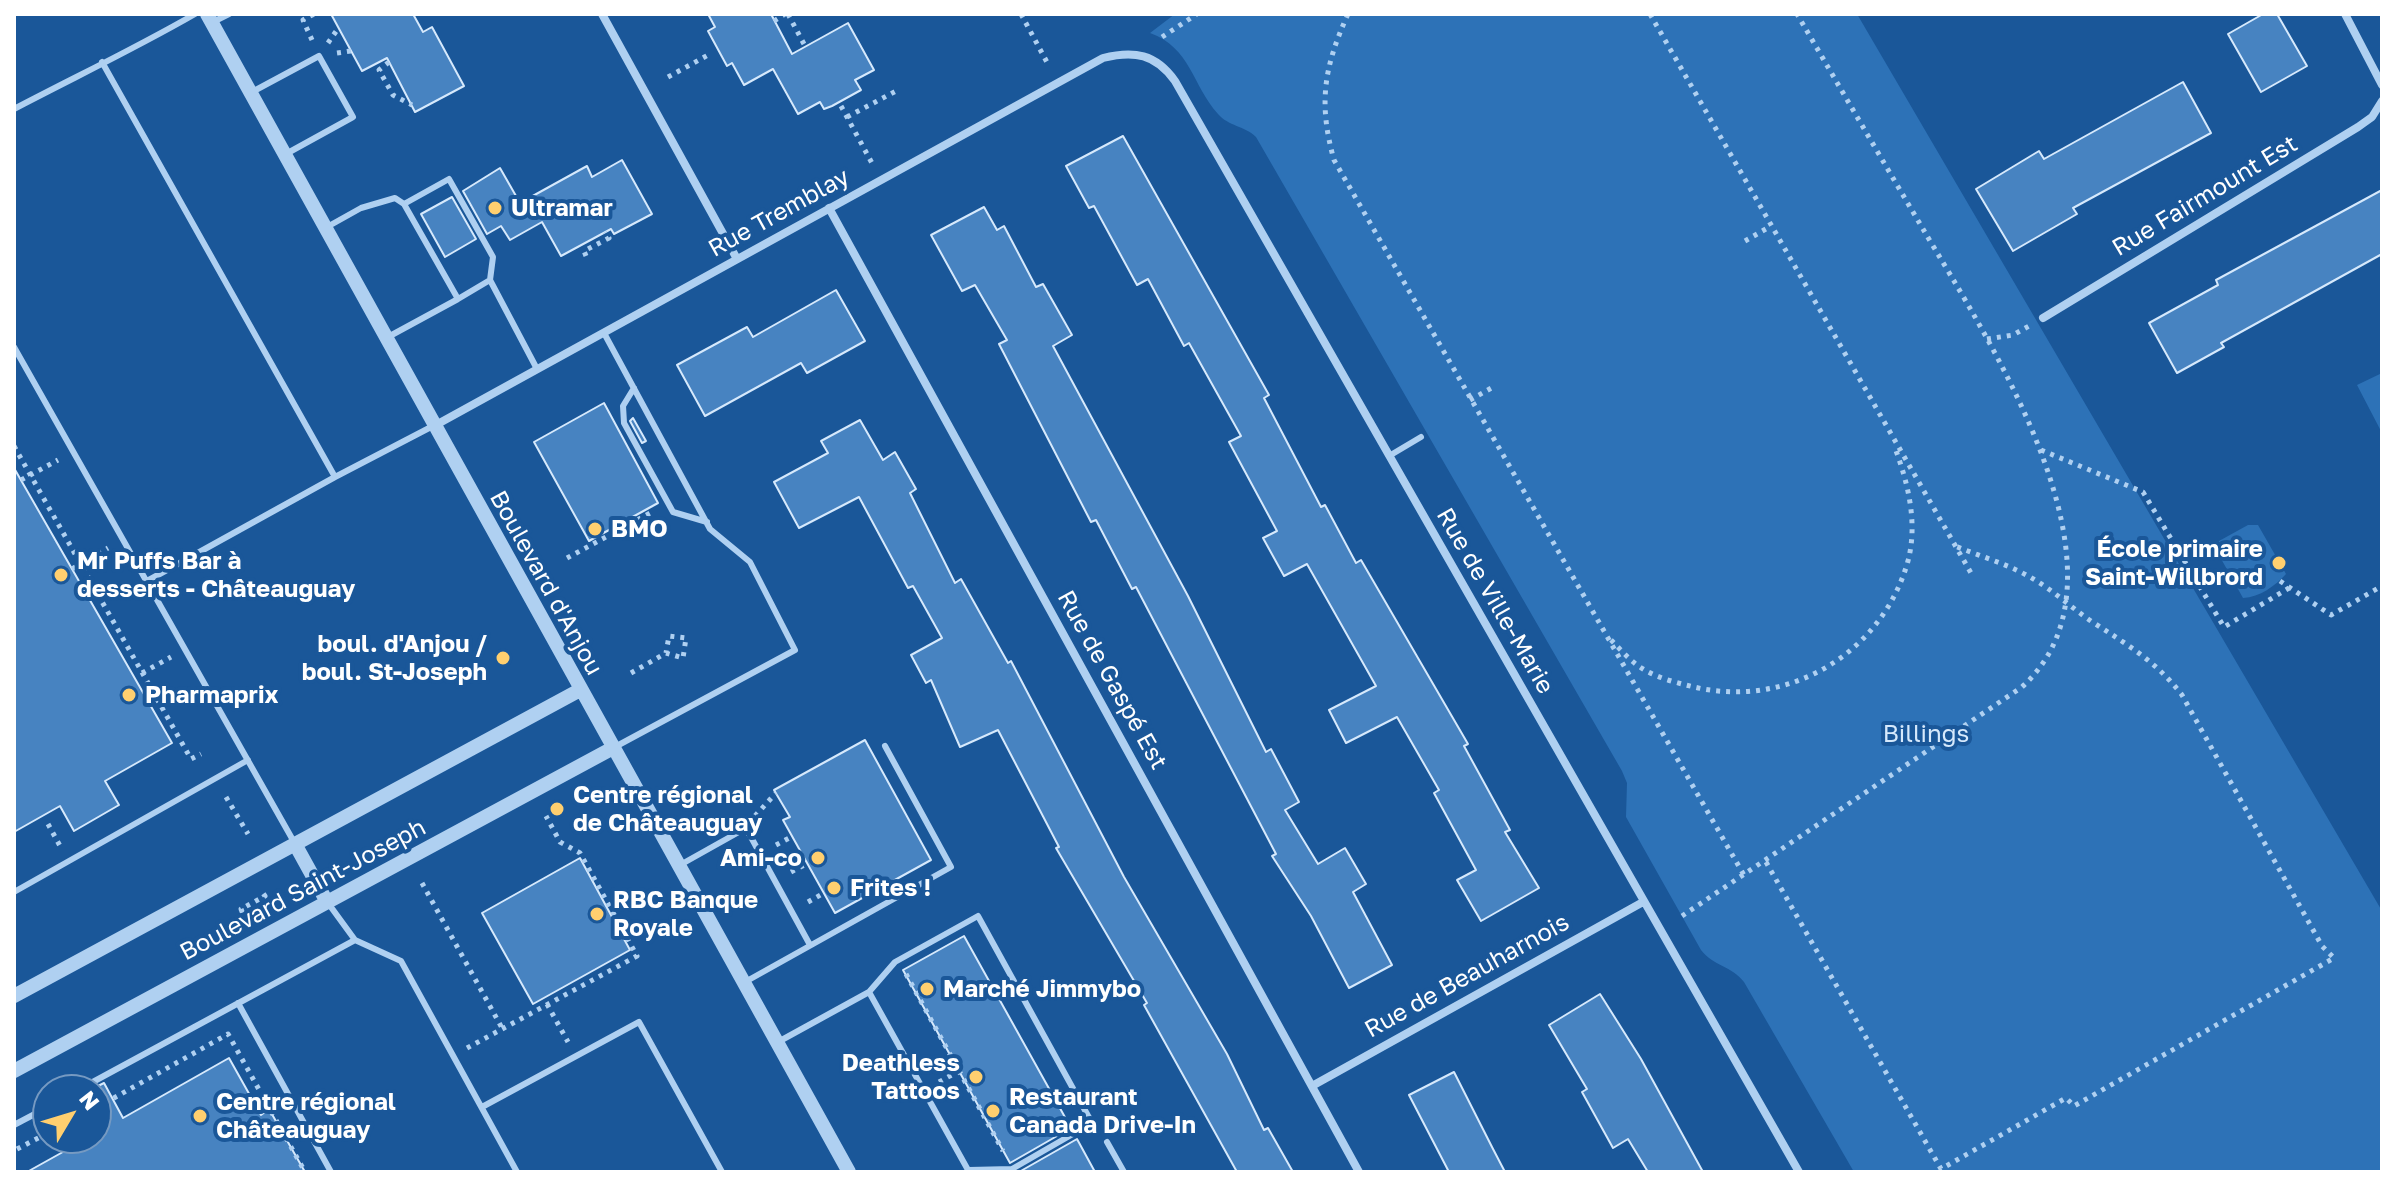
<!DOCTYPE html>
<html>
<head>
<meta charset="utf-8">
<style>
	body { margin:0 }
	#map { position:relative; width:2396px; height:1186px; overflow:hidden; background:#1a5799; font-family:"Golos Text",sans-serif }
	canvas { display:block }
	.frame { position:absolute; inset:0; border:16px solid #fff; pointer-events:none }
	.north { position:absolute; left:32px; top:1074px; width:80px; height:80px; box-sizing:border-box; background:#1a5799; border:2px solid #769ac2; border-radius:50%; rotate:52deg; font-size:22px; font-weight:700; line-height:32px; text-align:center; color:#fff }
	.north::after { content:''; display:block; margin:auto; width:28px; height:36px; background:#ffcf6f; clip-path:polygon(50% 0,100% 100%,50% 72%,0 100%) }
</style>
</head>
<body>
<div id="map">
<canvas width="2396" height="1186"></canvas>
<div class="frame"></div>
<div class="north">N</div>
</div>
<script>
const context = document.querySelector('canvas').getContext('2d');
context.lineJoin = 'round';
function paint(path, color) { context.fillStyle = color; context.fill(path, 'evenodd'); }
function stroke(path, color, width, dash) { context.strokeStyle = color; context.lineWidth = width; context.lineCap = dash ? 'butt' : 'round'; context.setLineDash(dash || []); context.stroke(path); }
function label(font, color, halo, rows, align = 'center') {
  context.font = font + ' "Golos Text",sans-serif'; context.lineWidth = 8; context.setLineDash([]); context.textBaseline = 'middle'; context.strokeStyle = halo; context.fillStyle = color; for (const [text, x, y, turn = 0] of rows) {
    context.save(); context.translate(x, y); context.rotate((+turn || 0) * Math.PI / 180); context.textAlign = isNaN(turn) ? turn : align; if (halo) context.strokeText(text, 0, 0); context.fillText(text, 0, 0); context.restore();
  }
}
const green = new Path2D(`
	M 1175,14 L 1857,14 L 2382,911 L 2382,1172 L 1854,1172 L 1744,982 C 1732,966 1713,966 1701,950 L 1626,817 L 1627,783 L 1622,771 L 1256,137 C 1245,126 1228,126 1218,114 C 1192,85 1191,48 1150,33 Z
	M 2382,373 L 2382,433 L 2357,385 Z
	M 2248,525 L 2258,525 L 2286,574 C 2275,586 2260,597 2243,598 L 2215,548 L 2219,541 Z`);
const building = new Path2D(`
	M 331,14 L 413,14 L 423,32 L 432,27 L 464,86 L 415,112 L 387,58 L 362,71 Z
	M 708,14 L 771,14 L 792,54 L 848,23 L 874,70 L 855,80 L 861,90 L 832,106 L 824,109 L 820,102 L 798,114 L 773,69 L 744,85 L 732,63 L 727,66 L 708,31 L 715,27 Z
	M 2263,14 L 2277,14 L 2307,66 L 2261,92 L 2228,34 Z
	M 2183,82 L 2211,133 L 2073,208 L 2077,214 L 2013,251 L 1976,189 L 2039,151 L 2044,159 Z
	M 1123,136 L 1269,395 L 1264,398 L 1321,507 L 1325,505 L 1356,563 L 1361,560 L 1468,744 L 1464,746 L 1510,830 L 1505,832 L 1539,888 L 1481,921 L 1457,880 L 1476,870 L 1434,793 L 1439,790 L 1397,717 L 1346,743 L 1329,710 L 1376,686 L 1307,564 L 1284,576 L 1263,538 L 1277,531 L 1229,442 L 1241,436 L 1189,343 L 1184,346 L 1148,279 L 1137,285 L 1094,206 L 1089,208 L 1066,166 Z
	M 622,160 L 652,214 L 614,234 L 611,229 L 561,256 L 542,222 L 510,240 L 501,226 L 487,234 L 463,191 L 500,168 L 520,203 L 587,166 L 592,177 Z
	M 2382,190 L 2382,254 L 2221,343 L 2224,347 L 2177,373 L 2149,323 L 2218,285 L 2216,280 Z
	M 452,197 L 476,239 L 445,257 L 421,214 Z
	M 984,207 L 997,230 L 1004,226 L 1036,287 L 1043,284 L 1072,335 L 1053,346 L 1188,596 L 1266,752 L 1271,749 L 1299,802 L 1285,810 L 1318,864 L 1345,848 L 1366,884 L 1353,892 L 1392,965 L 1349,988 L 1311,916 L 1272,856 L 1276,854 L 1136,587 L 1132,589 L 1096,520 L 1091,522 L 999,344 L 1007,340 L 975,285 L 962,291 L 931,235 Z
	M 836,290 L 865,341 L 807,373 L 801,363 L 705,416 L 677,365 L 747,327 L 753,337 Z
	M 604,403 L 658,503 L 589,541 L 534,442 Z
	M 633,418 L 646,441 L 642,443 L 630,421 Z
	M 860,420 L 883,460 L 895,452 L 916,489 L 910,493 L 955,583 L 961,579 L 1008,663 L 1011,661 L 1124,877 L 1227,1054 L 1264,1130 L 1268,1128 L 1293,1172 L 1237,1172 L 1144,1005 L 1147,1003 L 1056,848 L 1059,847 L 998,730 L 960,747 L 931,680 L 926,683 L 911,655 L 942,638 L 913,586 L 908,588 L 859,497 L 799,528 L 774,482 L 828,453 L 821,441 Z
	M 14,468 L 172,743 L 105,781 L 119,805 L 74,831 L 60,806 L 14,832 Z
	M 865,740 L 931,860 L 835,913 L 783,820 L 790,817 L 774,790 Z
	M 580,858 L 630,950 L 533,1004 L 482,913 Z
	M 964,936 L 1071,1128 L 1010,1163 L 903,970 Z
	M 1600,994 L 1641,1059 L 1703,1172 L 1648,1172 L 1628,1139 L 1613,1148 L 1582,1092 L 1587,1089 L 1549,1025 Z
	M 229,1058 L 261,1115 L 269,1109 L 305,1172 L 27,1172 L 88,1138 L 96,1138 L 96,1087 L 104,1083 L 123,1118 Z
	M 1454,1072 L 1492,1147 L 1505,1172 L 1449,1172 L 1409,1095 Z
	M 1077,1139 L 1095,1172 L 1019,1172 Z`);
const path = new Path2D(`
	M 788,14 L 805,46
	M 1021,14 L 1049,66
	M 1348,14 C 1324,67 1318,103 1334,160 L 1745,877
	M 1650,14 L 1971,573
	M 774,21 L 785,14
	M 1162,37 L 1197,14
	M 312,40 L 303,20 L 314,14
	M 328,43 L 339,27
	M 337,53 L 351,51
	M 389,62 L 379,70 L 393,95 L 412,105
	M 668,77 L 710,54
	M 841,106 L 873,165
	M 847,117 L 898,90
	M 1745,241 L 1771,226
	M 586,256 L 584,251 L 609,238 L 605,232
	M 1987,339 L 2013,335 L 2029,326
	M 1470,400 L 1495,386
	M 14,446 L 191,759 L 201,754
	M 2041,450 L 2143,492 L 2224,627 L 2289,588
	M 21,480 L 58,460
	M 567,558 L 654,511
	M 72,569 L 108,548
	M 2280,581 L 2331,615 L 2382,586
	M 1611,640 C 1621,650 1631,662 1643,669 C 1658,678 1677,683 1694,687 C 1788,709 1882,654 1908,561 C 1918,523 1908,483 1895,448
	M 142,673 L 171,657
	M 631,673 L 666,653 L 683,658 L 686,638 L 669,636 L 666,653
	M 226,797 L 248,834
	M 755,816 L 776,793
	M 48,824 L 60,846
	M 776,845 L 793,836
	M 1766,862 L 1941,1169 L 2066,1098 L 2074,1106 L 2334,958 L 2322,946 L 2182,695 C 2156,661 2126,644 2091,621 C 2072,608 2055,592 2035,580 C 2011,565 1982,557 1955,546
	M 791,872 L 808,863
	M 422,883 L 502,1028
	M 808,902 L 824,893
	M 1682,916 L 2022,687 C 2145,575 1987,338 1923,229 C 1881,158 1839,86 1797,14
	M 246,922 L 241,909 L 265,896 L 260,889
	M 906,974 L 1003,1151
	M 547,1004 L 568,1042
	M 467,1048 L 637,956 L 580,853 L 560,842 L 546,816
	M 939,1082 L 959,1071
	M 96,1108 L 228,1034 L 305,1172
	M 17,1149 L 48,1133`);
const service = new Path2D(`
	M 211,23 L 229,14
	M 102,62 L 335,477 L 147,581
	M 252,92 L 319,56 L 353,117 L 284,155
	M 14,109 C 75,77 136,48 195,14
	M 404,204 L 449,179 L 493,257 L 490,280
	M 327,227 L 361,208 L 395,198 L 404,204 L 458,299 L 388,337
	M 458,299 L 490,280 L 537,369
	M 604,333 L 710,529 L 750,562 L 795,650 L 613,748
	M 14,347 L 294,842
	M 634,388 L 623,406 L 624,423 L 673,512 L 707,522
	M 1389,456 L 1421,437
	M 335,477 L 433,426
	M 680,865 L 746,828 L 810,945
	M 14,892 L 248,760
	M 355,940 L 401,961 L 517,1172
	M 745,982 L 951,867 L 885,746
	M 869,992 L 895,962 L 978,916 L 1092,1123 L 1012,1169 L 969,1170
	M 238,1003 L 331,1172
	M 778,1042 L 869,992 L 968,1170
	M 78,1090 L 355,940 L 328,903
	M 482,1107 L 639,1022 L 722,1172
	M 14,1125 L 48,1107
	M 1107,1142 L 1124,1172`);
const minor = new Path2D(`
	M 602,14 L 737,259
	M 2345,14 L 2382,85
	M 829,208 L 1359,1172
	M 2043,318 L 2358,127 L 2372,117 L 2382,101
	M 434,426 L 1103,58 C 1134,50 1156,54 1175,81 L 1799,1172
	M 1312,1086 L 1643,902`);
const tertiary = new Path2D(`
	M 207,14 L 849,1172
	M 295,844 L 327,902
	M 14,996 L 580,690
	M 14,1071 L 613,748`);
const markers = [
	[495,208,8,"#ffcf6f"],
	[595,529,8,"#ffcf6f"],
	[2279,563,8,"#ffcf6f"],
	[61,575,8,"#ffcf6f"],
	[503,658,8,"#ffcf6f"],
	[129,695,8,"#ffcf6f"],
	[557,809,8,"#ffcf6f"],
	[818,858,8,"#ffcf6f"],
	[834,888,8,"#ffcf6f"],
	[597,914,8,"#ffcf6f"],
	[927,989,8,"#ffcf6f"],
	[976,1077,8,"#ffcf6f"],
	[993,1111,8,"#ffcf6f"],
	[200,1116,8,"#ffcf6f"]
];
const streetNames = [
	["Rue Fairmount Est",2205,196,-31],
	["Rue Tremblay",779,213,-29],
	["Boulevard d'Anjou",546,583,61],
	["Rue de Ville-Marie",1495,601,60],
	["Rue de Gaspé Est",1112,680,61],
	["Boulevard Saint-Joseph",303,890,-28],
	["Rue de Beauharnois",1467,976,-29]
];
const poiNames = [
	["Ultramar",511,208],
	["BMO",611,529],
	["École primaire",2263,549,"right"],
	["Saint-Willbrord",2263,577,"right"],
	["Mr Puffs Bar à",77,561],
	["desserts - Châteauguay",77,589],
	["boul. d'Anjou /",487,644,"right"],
	["boul. St-Joseph",487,672,"right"],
	["Pharmaprix",145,695],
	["Centre régional",573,795],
	["de Châteauguay",573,823],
	["Ami-co",802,858,"right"],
	["Frites !",850,888],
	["RBC Banque",613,900],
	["Royale",613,928],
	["Marché Jimmybo",943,989],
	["Deathless",960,1063,"right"],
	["Tattoos",960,1091,"right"],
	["Restaurant",1009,1097],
	["Canada Drive-In",1009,1125],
	["Centre régional",216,1102],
	["Châteauguay",216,1130]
];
const parkNames = [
	["Billings",1926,734]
];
paint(green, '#2d72b7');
paint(building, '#4783c1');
stroke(building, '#d6e9fc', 2);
stroke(path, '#afd0f1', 5, [4, 6]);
stroke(service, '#afd0f1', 6);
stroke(minor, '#afd0f1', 8);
stroke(tertiary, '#afd0f1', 14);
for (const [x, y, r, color] of markers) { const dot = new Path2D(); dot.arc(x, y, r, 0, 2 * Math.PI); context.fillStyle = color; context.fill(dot); stroke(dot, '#1a5799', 3); }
label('24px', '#fff', '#1a5799', streetNames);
label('bold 24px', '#fff', '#1a5799', poiNames, 'left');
label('24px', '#d6e9fc', '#1a5799', parkNames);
</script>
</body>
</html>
